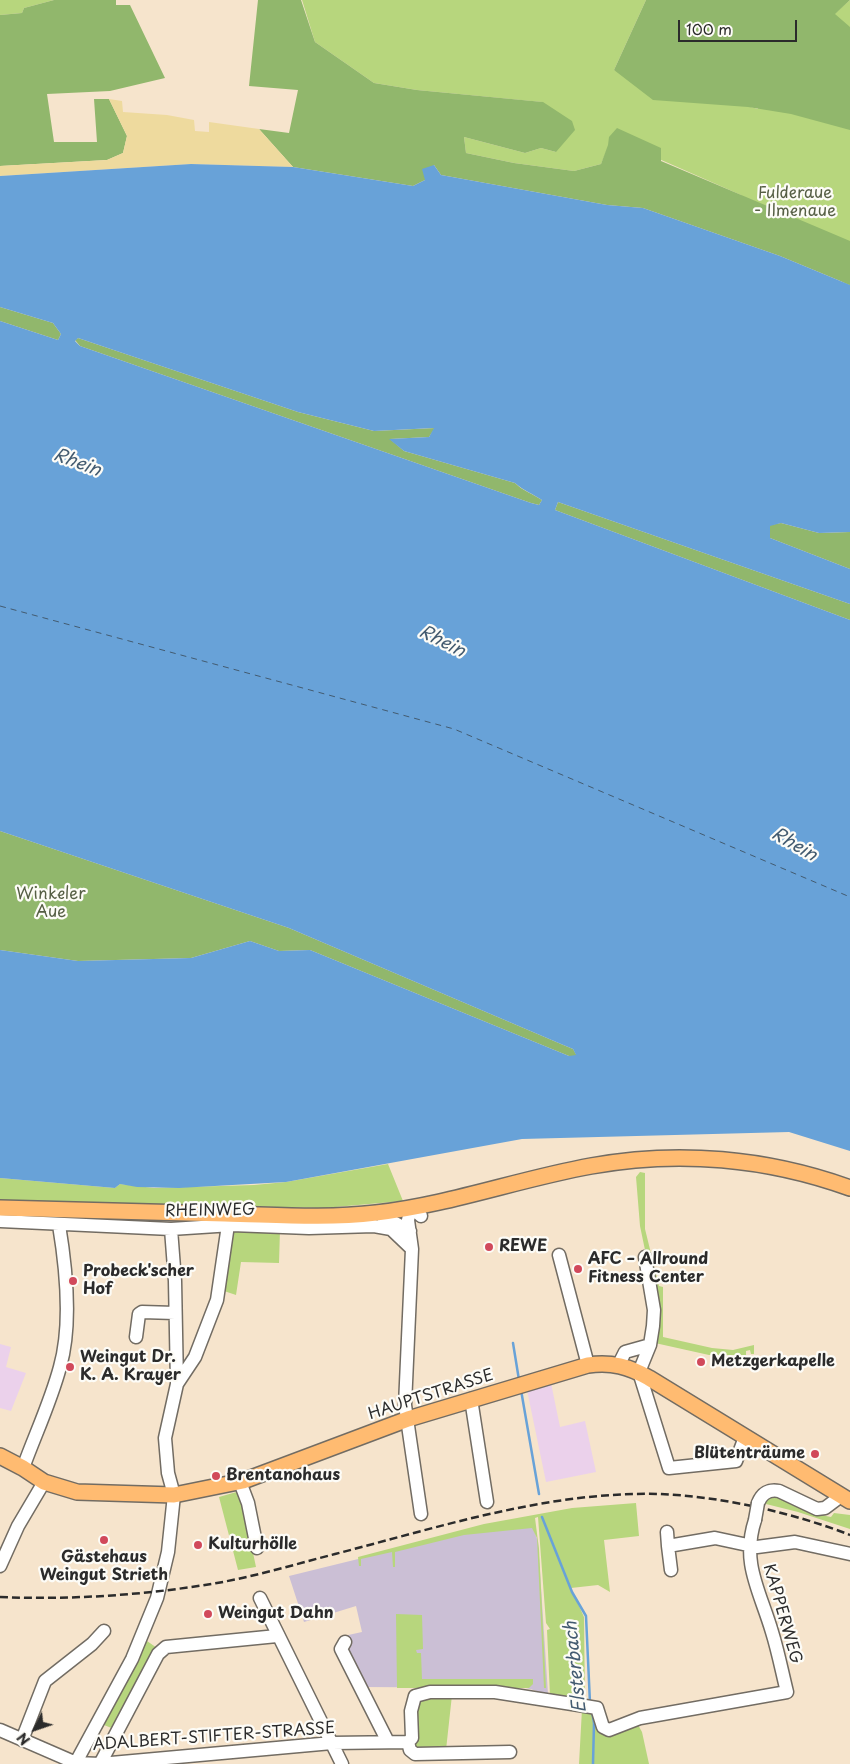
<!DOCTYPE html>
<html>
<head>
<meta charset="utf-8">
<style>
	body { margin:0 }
	#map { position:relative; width:850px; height:1764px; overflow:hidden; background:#f6e4cc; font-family:"Playpen Sans",sans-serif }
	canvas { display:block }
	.north { position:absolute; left:10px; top:1704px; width:50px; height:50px; -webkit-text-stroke:4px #fdfcf7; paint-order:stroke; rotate:229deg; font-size:14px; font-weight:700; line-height:20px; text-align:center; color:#2b2b2b }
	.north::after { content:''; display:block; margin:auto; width:18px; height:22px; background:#2b2b2b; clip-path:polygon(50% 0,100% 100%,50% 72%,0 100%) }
	.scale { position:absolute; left:678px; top:20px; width:119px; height:22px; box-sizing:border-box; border:2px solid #2b2b2b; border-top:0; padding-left:6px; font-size:15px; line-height:18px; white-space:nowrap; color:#2b2b2b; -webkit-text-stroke:4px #fdfcf7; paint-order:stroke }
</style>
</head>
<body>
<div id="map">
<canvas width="850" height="1764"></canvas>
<div class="north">N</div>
<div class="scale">100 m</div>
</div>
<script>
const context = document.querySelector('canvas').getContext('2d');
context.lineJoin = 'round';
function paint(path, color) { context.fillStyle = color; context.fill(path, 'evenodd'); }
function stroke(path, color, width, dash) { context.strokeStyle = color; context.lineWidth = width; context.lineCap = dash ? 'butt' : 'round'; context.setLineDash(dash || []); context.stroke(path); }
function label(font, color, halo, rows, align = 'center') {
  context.font = font + ' "Playpen Sans",sans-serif'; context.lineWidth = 4.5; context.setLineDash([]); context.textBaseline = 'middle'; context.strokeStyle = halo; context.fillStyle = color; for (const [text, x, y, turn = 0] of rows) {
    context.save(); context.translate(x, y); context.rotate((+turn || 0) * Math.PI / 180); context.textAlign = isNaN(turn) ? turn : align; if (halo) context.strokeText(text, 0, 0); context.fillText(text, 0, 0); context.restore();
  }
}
const built = new Path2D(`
	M 0,1344 L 11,1347 L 6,1367 L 26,1373 L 11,1411 L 0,1408 Z
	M 551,1383 L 560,1427 L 585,1421 L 596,1472 L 546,1482 L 527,1390 Z`);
const industrial = new Path2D(`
	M 529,1517 L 538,1541 L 548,1694 L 526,1688 L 362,1687 L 339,1637 L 362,1632 L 356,1606 L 304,1622 L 289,1576 Z`);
const green = new Path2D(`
	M 0,0 L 54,0 L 24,8 L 22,13 L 0,15 Z
	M 302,0 L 646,0 L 614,70 L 758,109 L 754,85 L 850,0 L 850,288 L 741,195 L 609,137 L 609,145 L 601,164 L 574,171 L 514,163 L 466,153 L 464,137 L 525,153 L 541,148 L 556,152 L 542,102 L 417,90 L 374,83 L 315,42 Z
	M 388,1164 L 403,1201 L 324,1208 L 0,1201 L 0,1178 L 115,1188 L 120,1184 L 154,1188 L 254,1185 L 286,1182 Z
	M 640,1172 L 645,1173 L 645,1229 L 659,1286 L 663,1287 L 663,1337 L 712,1348 L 733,1350 L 754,1345 L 754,1354 L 751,1354 L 750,1350 L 746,1351 L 746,1355 L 709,1355 L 655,1343 L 650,1274 L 640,1226 L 636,1177 Z
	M 234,1227 L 280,1230 L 279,1263 L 241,1262 L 236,1295 L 224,1291 Z
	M 240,1491 L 256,1567 L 238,1570 L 219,1497 Z
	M 771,1494 L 826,1516 L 831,1517 L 834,1513 L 850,1515 L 850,1529 L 798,1512 L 762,1503 Z
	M 636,1503 L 639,1536 L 604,1540 L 610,1592 L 598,1585 L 571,1588 L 584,1617 L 585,1703 L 550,1696 L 547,1630 L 550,1629 L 546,1623 L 538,1517 L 535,1518 L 539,1549 L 546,1688 L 544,1688 L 537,1538 L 532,1528 L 464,1535 L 395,1552 L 395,1567 L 393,1567 L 392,1552 L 361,1559 L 361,1566 L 359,1566 L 358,1557 L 484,1524 L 572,1508 Z
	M 396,1614 L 422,1615 L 423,1649 L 416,1650 L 417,1653 L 421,1653 L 422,1679 L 533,1679 L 533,1684 L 529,1688 L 397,1688 Z
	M 147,1641 L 157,1648 L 114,1729 L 104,1725 Z
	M 452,1695 L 446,1750 L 419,1750 L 415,1746 C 423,1734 410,1713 424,1696 Z
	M 582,1709 L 595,1712 L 600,1725 L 637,1723 L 642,1732 L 649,1764 L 579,1764 Z`);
const forest = new Path2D(`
	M 54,0 L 116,0 L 116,5 L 130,5 L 165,78 L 110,91 L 47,94 L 54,142 L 97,142 L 94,99 L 109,99 L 127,136 L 123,153 L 107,160 L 0,166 L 0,15 L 22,13 L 24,8 Z
	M 258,0 L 301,0 L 315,42 L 374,83 L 417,90 L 543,102 L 572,121 L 575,130 L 556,152 L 541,148 L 525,153 L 464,137 L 466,153 L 514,163 L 574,171 L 601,164 L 608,145 L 609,137 L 617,128 L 661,148 L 661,161 L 850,241 L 850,285 L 780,256 L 643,208 L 607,205 L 441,175 L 434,165 L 425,180 L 413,186 L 293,167 L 259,129 L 289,133 L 298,90 L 249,86 Z
	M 646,0 L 850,0 L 835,14 L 850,27 L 850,130 L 791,114 L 748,107 L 653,100 L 614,70 Z
	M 0,307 L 53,323 L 61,334 L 58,340 L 0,321 Z
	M 78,338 L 298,412 L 374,431 L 435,428 L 429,437 L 390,439 L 404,451 L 515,483 C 523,491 533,494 542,500 L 539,505 L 531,503 L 80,346 L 75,340 Z
	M 558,502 L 850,604 L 850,620 L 555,510 Z
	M 781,523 L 819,533 L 850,532 L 850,569 L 770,538 L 770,525 Z
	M 0,831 L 289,928 L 561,1044 L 573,1049 L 577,1056 L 569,1056 L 310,950 L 279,951 L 250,941 L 191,958 L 78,961 L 0,950 Z`);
const sand = new Path2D(`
	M 109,99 L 122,101 L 123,112 L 167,115 L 194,120 L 195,131 L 209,132 L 209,122 L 259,129 L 293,167 L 191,164 L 0,176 L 0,166 L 107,160 L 123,153 L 127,136 Z`);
const water = new Path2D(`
	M 191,164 L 293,167 L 413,186 L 425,180 L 422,169 L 434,165 L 441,175 L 607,205 L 643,208 L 780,256 L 850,285 L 850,532 L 819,533 L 781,523 L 770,526 L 770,538 L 850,569 L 850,604 L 558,502 L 555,510 L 850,620 L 850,1151 L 789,1132 L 522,1139 L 286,1182 L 179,1188 L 137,1187 L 120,1184 L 115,1188 L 0,1178 L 0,950 L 78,961 L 191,958 L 250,941 L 279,951 L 310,950 L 569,1056 L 576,1055 L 573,1049 L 561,1044 L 289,928 L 0,831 L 0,321 L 58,340 L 61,334 L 53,323 L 0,307 L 0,176 ZM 78,338 L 298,412 L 374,431 L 434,428 L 429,437 L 389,439 L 404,451 L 515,483 C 524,491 533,494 542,500 L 539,505 L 531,503 L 80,346 L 75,341 Z`);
const stream = new Path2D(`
	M 513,1343 L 519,1380
	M 521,1390 L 539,1494
	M 542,1517 L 572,1592 L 586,1616 L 590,1703
	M 592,1711 L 594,1723 L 593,1764`);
const ferry = new Path2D(`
	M 0,606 L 454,729 L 850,897`);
const minor = new Path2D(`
	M 377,1213 L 410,1231
	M 421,1216 L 411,1207 L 408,1220 L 412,1249 L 405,1405 L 421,1514
	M 0,1221 L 171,1229 L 232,1225 L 309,1228 L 374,1226 L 391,1229 L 412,1249
	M 559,1255 L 588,1365
	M 645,1257 L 654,1310 L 653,1326 L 650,1345 L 639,1372 L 669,1468 L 736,1461 L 745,1437
	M 136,1337 L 139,1314 L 142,1312 L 175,1313
	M 619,1364 L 625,1352 L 650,1345
	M 177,1384 L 195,1357 L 217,1300 L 228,1225
	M 471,1399 L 487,1502
	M 23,1468 C 35,1435 51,1401 60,1367 C 72,1325 66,1267 59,1225
	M 240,1482 L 248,1503 L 257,1548
	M 758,1503 C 762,1493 769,1489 779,1491 L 817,1509 L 825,1508 L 841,1496
	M 667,1532 L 668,1546
	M 0,1566 L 18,1526 L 44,1482
	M 671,1570 L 668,1546 L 715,1538 L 757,1547 L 795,1542 L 850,1554
	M 260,1598 L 342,1764
	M 345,1642 L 341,1649 L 388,1742
	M 0,1730 L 76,1763 L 100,1764 L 332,1743 L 408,1742
	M 22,1740 L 45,1681 L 92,1644 L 104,1631
	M 510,1752 L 415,1754 L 410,1750 L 408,1742 L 412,1738 L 411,1711 L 415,1696 L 430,1692 L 495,1692 L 585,1706 L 597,1708 L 603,1727 L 609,1730 L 640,1718 L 787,1692 C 782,1672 778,1651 772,1632 C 760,1591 741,1563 755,1520
	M 75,1764 L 132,1659 L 157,1598 L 168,1552 L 174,1495 L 168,1473 L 165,1438 L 177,1384 L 175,1281 L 171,1229
	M 100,1764 L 158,1654 L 166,1647 L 277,1636`);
const major = new Path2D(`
	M 0,1208 C 75,1210 150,1212 225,1214 C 275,1215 325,1219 376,1213 C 448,1205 519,1179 591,1166 C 678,1150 767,1158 850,1188
	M 0,1456 L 23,1468 L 44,1482 L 77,1492 L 174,1495 L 243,1481 L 408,1419 L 588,1365 C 612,1362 628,1366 649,1378 L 850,1501`);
const rail = new Path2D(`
	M 0,1597 C 72,1600 146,1595 217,1583 C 257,1576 296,1564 335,1554 C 440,1527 549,1491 659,1494 C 720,1496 794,1513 850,1535`);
const minorBridge = new Path2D(`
	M 755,1520 L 758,1503`);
const markers = [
	[489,1247,5,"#d1495b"],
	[578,1269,5,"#d1495b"],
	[73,1281,5,"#d1495b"],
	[701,1362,5,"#d1495b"],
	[70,1367,5,"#d1495b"],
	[815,1454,5,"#d1495b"],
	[216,1476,5,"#d1495b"],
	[104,1540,5,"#d1495b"],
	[198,1545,5,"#d1495b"],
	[208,1614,5,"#d1495b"]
];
const parkNames = [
	["Fulderaue",795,194],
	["- Ilmenaue",795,212],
	["Winkeler",51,895],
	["Aue",51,913]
];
const streetNames = [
	["RHEINWEG",210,1211,-1],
	["HAUPTSTRASSE",431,1395,-18],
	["KAPPERWEG",782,1614,74],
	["ADALBERT-STIFTER-STRASSE",214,1737,-4]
];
const poiNames = [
	["REWE",499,1247],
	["AFC – Allround",588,1260],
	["Fitness Center",588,1278],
	["Probeck'scher",83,1272],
	["Hof",83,1290],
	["Weingut Dr.",80,1358],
	["K. A. Krayer",80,1376],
	["Metzgerkapelle",711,1362],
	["Blütenträume",805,1454,"right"],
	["Brentanohaus",226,1476],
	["Kulturhölle",208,1545],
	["Gästehaus",104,1558,"center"],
	["Weingut Strieth",104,1576,"center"],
	["Weingut Dahn",218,1614]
];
const waterNames = [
	["Rhein",77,463,21],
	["Rhein",442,642,27],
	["Rhein",794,845,30],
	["Elsterbach",576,1667,-96]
];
paint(built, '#ebd1eb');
paint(industrial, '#cbbfd5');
paint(green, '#b7d67d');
paint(forest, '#91b76c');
paint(sand, '#eeda9e');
paint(water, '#68a2d8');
stroke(stream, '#68a2d8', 2.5);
stroke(ferry, '#435b70', 1, [6, 5]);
stroke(minor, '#726c63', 15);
stroke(major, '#726c63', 18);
stroke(minor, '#fff', 12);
stroke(major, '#ffbb71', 15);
stroke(rail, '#2b2b2b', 2.5, [8, 4]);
stroke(minorBridge, '#726c63', 15, []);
stroke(minorBridge, '#fff', 12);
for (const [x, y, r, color] of markers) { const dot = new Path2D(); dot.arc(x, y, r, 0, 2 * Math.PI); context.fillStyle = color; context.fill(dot); stroke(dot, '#fdfcf7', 2); }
label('16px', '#555e44', '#fdfcf7', parkNames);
label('16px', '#2b2b2b', '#fdfcf7', streetNames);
label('bold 16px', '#2b2b2b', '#fdfcf7', poiNames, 'left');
label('italic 18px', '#435b70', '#fdfcf7', waterNames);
</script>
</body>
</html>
